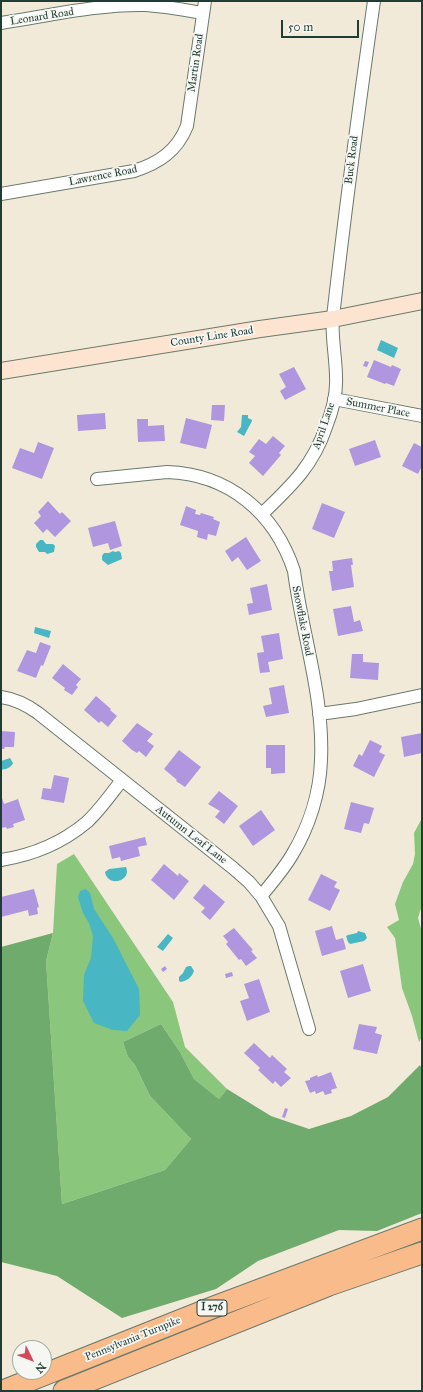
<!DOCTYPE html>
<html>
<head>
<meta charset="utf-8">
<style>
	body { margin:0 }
	#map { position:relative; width:423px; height:1392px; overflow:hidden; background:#f2ead8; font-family:"IM FELL Great Primer",serif }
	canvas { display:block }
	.frame { position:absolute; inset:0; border:2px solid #1f3d34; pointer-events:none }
	.north { position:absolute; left:12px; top:1340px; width:40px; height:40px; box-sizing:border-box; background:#f6f6f2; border:1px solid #a0aca6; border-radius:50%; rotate:133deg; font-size:11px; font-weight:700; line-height:16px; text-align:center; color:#1f3d34 }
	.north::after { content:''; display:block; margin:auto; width:14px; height:18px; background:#d1495b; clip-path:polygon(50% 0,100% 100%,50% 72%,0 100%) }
	.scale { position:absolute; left:281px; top:20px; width:78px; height:18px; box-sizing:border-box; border:2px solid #1f3d34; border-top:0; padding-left:5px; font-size:12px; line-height:14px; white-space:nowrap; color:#1f3d34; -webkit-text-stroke:3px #f6f6f2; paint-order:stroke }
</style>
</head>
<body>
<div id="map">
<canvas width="423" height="1392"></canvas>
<div class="frame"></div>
<div class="north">N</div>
<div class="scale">50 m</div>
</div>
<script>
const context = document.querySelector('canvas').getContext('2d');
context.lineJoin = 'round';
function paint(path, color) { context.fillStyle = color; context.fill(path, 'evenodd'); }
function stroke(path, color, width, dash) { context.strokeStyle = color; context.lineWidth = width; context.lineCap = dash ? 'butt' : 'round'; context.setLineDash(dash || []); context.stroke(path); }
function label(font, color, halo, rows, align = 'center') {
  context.font = font + ' "IM FELL Great Primer",serif'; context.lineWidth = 3.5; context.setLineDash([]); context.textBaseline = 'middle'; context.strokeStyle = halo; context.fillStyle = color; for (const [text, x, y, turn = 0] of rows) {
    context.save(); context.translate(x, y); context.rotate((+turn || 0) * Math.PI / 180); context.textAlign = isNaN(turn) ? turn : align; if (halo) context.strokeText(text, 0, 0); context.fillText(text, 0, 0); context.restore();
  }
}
const green = new Path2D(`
	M 422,818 L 422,905 L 418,918 L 422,932 L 422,1037 L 419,1042 L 412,1016 L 402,988 L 395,938 L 387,927 L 399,920 L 395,904 L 403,882 L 413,864 L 415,854 L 414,833 Z
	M 74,854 L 173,1002 L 185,1047 L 227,1089 L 219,1099 L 194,1079 L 180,1052 L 161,1024 L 123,1042 L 128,1057 L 135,1065 L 150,1096 L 191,1139 L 165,1170 L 62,1204 L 46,961 L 53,933 L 57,864 Z`);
const forest = new Path2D(`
	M 53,933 L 46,961 L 62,1204 L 165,1170 L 191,1139 L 150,1096 L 135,1065 L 128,1057 L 123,1042 L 161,1024 L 180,1052 L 194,1079 L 219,1099 L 227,1089 L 271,1116 L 309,1129 L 351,1116 L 388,1097 L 420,1065 L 422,1070 L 422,1213 L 377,1231 L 339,1230 L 258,1261 L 216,1289 L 122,1318 L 57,1276 L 1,1262 L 1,947 Z`);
const water = new Path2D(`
	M 381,340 L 398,348 L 394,358 L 377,350 Z
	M 242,415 L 248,415 L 248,418 L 252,420 L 252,421 L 244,436 L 237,432 L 241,427 Z
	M 40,540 L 43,540 L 46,544 L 53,544 L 55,546 L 54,552 L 47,554 L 45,552 L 39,552 L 36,547 L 36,544 Z
	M 113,551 L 115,552 L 119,551 L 121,553 L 122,559 L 108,565 L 102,560 L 102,556 L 104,553 L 109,553 Z
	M 35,627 L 51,631 L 49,638 L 34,633 Z
	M 10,758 L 13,763 C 11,768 6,769 1,770 L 1,761 Z
	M 126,867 C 132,881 108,888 105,872 L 109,869 Z
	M 86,889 L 90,893 L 94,909 L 113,938 L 139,989 L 140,1015 L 127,1031 L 113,1030 L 94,1023 L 83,1001 L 84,975 L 91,958 L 93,936 L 89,923 L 83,913 L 78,897 L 80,891 Z
	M 358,931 L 365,933 L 367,938 L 364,941 L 350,944 L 348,942 L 346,936 L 348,935 L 357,933 Z
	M 168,934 L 173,938 L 163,951 L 157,947 Z
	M 189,966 L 191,966 L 194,971 C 191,978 188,980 181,982 L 179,981 L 179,977 L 183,973 L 186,967 Z`);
const building = new Path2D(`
	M 374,360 L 391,367 L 392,365 L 401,369 L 394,386 L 386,383 L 385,384 L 367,377 Z
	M 365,361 L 369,362 L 367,367 L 363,366 Z
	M 294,367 L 306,389 L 285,400 L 280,391 L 286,387 L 279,374 Z
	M 212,405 L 225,405 L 224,421 L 211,420 Z
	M 105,413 L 106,429 L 78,431 L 77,415 Z
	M 186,418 L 212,425 L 206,449 L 180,443 Z
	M 137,419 L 148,419 L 148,426 L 164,425 L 165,441 L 138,442 Z
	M 273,436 L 285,446 L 279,453 L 281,455 L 263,476 L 249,463 L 255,456 L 249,452 L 259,439 L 266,444 Z
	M 375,440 L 381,457 L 355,466 L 349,449 Z
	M 38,442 L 54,448 L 42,479 L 12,468 L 20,448 L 34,453 Z
	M 414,443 L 422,447 L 422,469 L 421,468 L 418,474 L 402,466 Z
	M 48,501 L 60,514 L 62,512 L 71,521 L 55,537 L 47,529 L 43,533 L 34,523 L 41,516 L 38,512 Z
	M 322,503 L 345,512 L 334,538 L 312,529 Z
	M 186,506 L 196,510 L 195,514 L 200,515 L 201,513 L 214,517 L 213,519 L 220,522 L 216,536 L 208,534 L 207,540 L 197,537 L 198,531 L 180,525 Z
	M 115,521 L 122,546 L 110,550 L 108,543 L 93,547 L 88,528 Z
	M 246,537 L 261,561 L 247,570 L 238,557 L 232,562 L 225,551 Z
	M 352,558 L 353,565 L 351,565 L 354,587 L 332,591 L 329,571 L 333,571 L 332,561 Z
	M 267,584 L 272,610 L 249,615 L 247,604 L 253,603 L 250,588 Z
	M 351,606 L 354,622 L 360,620 L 363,631 L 338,636 L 333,609 Z
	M 279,633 L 283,659 L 268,662 L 270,672 L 260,673 L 257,653 L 264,652 L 261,636 Z
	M 40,642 L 51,646 L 43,666 L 41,665 L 36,678 L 17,671 L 27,650 L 36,653 Z
	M 352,654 L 363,654 L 363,662 L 379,663 L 378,680 L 350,678 Z
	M 63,664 L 81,679 L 76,685 L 78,687 L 72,695 L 64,690 L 65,688 L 52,678 Z
	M 284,685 L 289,713 L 266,717 L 263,706 L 272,704 L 269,688 Z
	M 96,696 L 111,709 L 110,710 L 117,716 L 108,727 L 101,721 L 99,723 L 84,710 Z
	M 137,723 L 153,734 L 147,741 L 154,746 L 146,757 L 139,751 L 137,753 L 132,750 L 122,741 Z
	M 1,731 L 15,732 L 14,747 L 5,747 L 4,749 L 1,749 Z
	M 422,733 L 422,753 L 404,757 L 401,737 Z
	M 370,740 L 382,746 L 379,752 L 385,755 L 374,777 L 353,766 L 359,754 L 362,756 Z
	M 266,745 L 285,745 L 285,773 L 271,774 L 271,768 L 266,768 Z
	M 179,750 L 201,767 L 185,787 L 176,781 L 177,780 L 164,769 Z
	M 54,775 L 69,778 L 64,803 L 41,799 L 43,788 L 51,789 Z
	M 219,791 L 238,806 L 224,824 L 215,817 L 220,811 L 208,804 Z
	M 1,798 L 2,798 L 4,804 L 18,799 L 25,820 L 13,824 L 14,827 L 7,829 L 6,827 L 1,828 Z
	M 351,802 L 374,808 L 369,824 L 364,823 L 361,833 L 344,829 Z
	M 261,810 L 275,830 L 253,846 L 239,826 Z
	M 145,837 L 147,845 L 138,847 L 140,856 L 121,861 L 120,857 L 112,859 L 109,846 Z
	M 164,864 L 178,876 L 179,873 L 189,881 L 174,900 L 151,880 Z
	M 321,874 L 337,882 L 334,887 L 340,890 L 330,911 L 308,900 Z
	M 204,884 L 225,902 L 210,920 L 201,912 L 205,908 L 193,898 Z
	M 34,889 L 39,907 L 37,908 L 38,914 L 29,916 L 28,910 L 1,917 L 1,897 Z
	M 332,926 L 336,940 L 343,938 L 346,949 L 322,956 L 315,931 Z
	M 234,928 L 253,950 L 251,951 L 257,958 L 246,966 L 241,959 L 239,960 L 226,944 L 228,942 L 223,936 Z
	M 363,964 L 371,991 L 348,998 L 340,971 Z
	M 165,966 L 167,969 L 163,972 L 161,969 Z
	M 232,972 L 233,976 L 226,978 L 225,974 Z
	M 259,979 L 270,1012 L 247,1021 L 240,1001 L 249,998 L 244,984 Z
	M 359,1024 L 377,1027 L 375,1033 L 382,1035 L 377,1054 L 353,1049 Z
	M 254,1043 L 270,1058 L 272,1055 L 287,1069 L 284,1072 L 291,1078 L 281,1087 L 275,1081 L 273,1084 L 258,1070 L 260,1068 L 244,1053 Z
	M 331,1072 L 337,1088 L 331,1090 L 332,1093 L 325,1095 L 323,1091 L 316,1094 L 315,1091 L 310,1093 L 305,1081 L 310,1080 L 310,1078 L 317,1075 L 318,1077 Z
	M 285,1108 L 288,1109 L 285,1118 L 282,1117 Z`);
const minor = new Path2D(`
	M 1,23 C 47,16 99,4 145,5 C 164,6 184,10 203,13
	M 1,194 L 134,171 C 159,163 177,151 187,126 L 205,1
	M 334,399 L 422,416
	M 97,479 L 167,472 C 229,474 275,513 294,571 C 302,634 324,696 321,760 C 320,793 309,827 292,855 C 283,870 272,883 261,896
	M 262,514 C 291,486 313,466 326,427 C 332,412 337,394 336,377 C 336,358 331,335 333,317 C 345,211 359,106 374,1
	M 1,697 C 15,699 27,705 38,713 L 233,868 L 249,882 L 261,896 L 279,926 L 309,1029
	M 319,714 L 356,709 L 422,695
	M 1,860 C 33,855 62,843 87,822 C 100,810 111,794 122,780`);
const secondary = new Path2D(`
	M 1,371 L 260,329 L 333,319 L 422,301`);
const motorway = new Path2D(`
	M 3,1391 L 214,1307 L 422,1229
	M 64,1391 L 329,1285 L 422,1253`);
const shields = [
	[212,1308,30]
];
const shieldNames = [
	["I 276",212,1308]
];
const streetNames = [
	["Leonard Road",42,17,-9],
	["Martin Road",196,63,-82],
	["Buck Road",352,160,-83],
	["Lawrence Road",103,176,-11],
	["County Line Road",212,337,-9],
	["Summer Place",378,408,11],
	["April Lane",324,426,-71],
	["Snowflake Road",302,621,79],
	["Autumn Leaf Lane",191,835,38],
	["Pennsylvania Turnpike",133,1339,-22]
];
paint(green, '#8ac67c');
paint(forest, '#6fab6c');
paint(water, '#48b6c3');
paint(building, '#b096de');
stroke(minor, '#697a6d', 14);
stroke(secondary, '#697a6d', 18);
stroke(motorway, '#697a6d', 23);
stroke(minor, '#fff', 12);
stroke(secondary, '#fde4d1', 16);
stroke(motorway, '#fabb8b', 21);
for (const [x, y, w] of shields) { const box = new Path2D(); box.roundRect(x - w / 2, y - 8, w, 16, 3); context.fillStyle = '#f6f6f2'; context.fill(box); stroke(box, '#1f3d34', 1); }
label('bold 10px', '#1f3d34', null, shieldNames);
label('11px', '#1f3d34', '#f6f6f2', streetNames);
</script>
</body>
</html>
